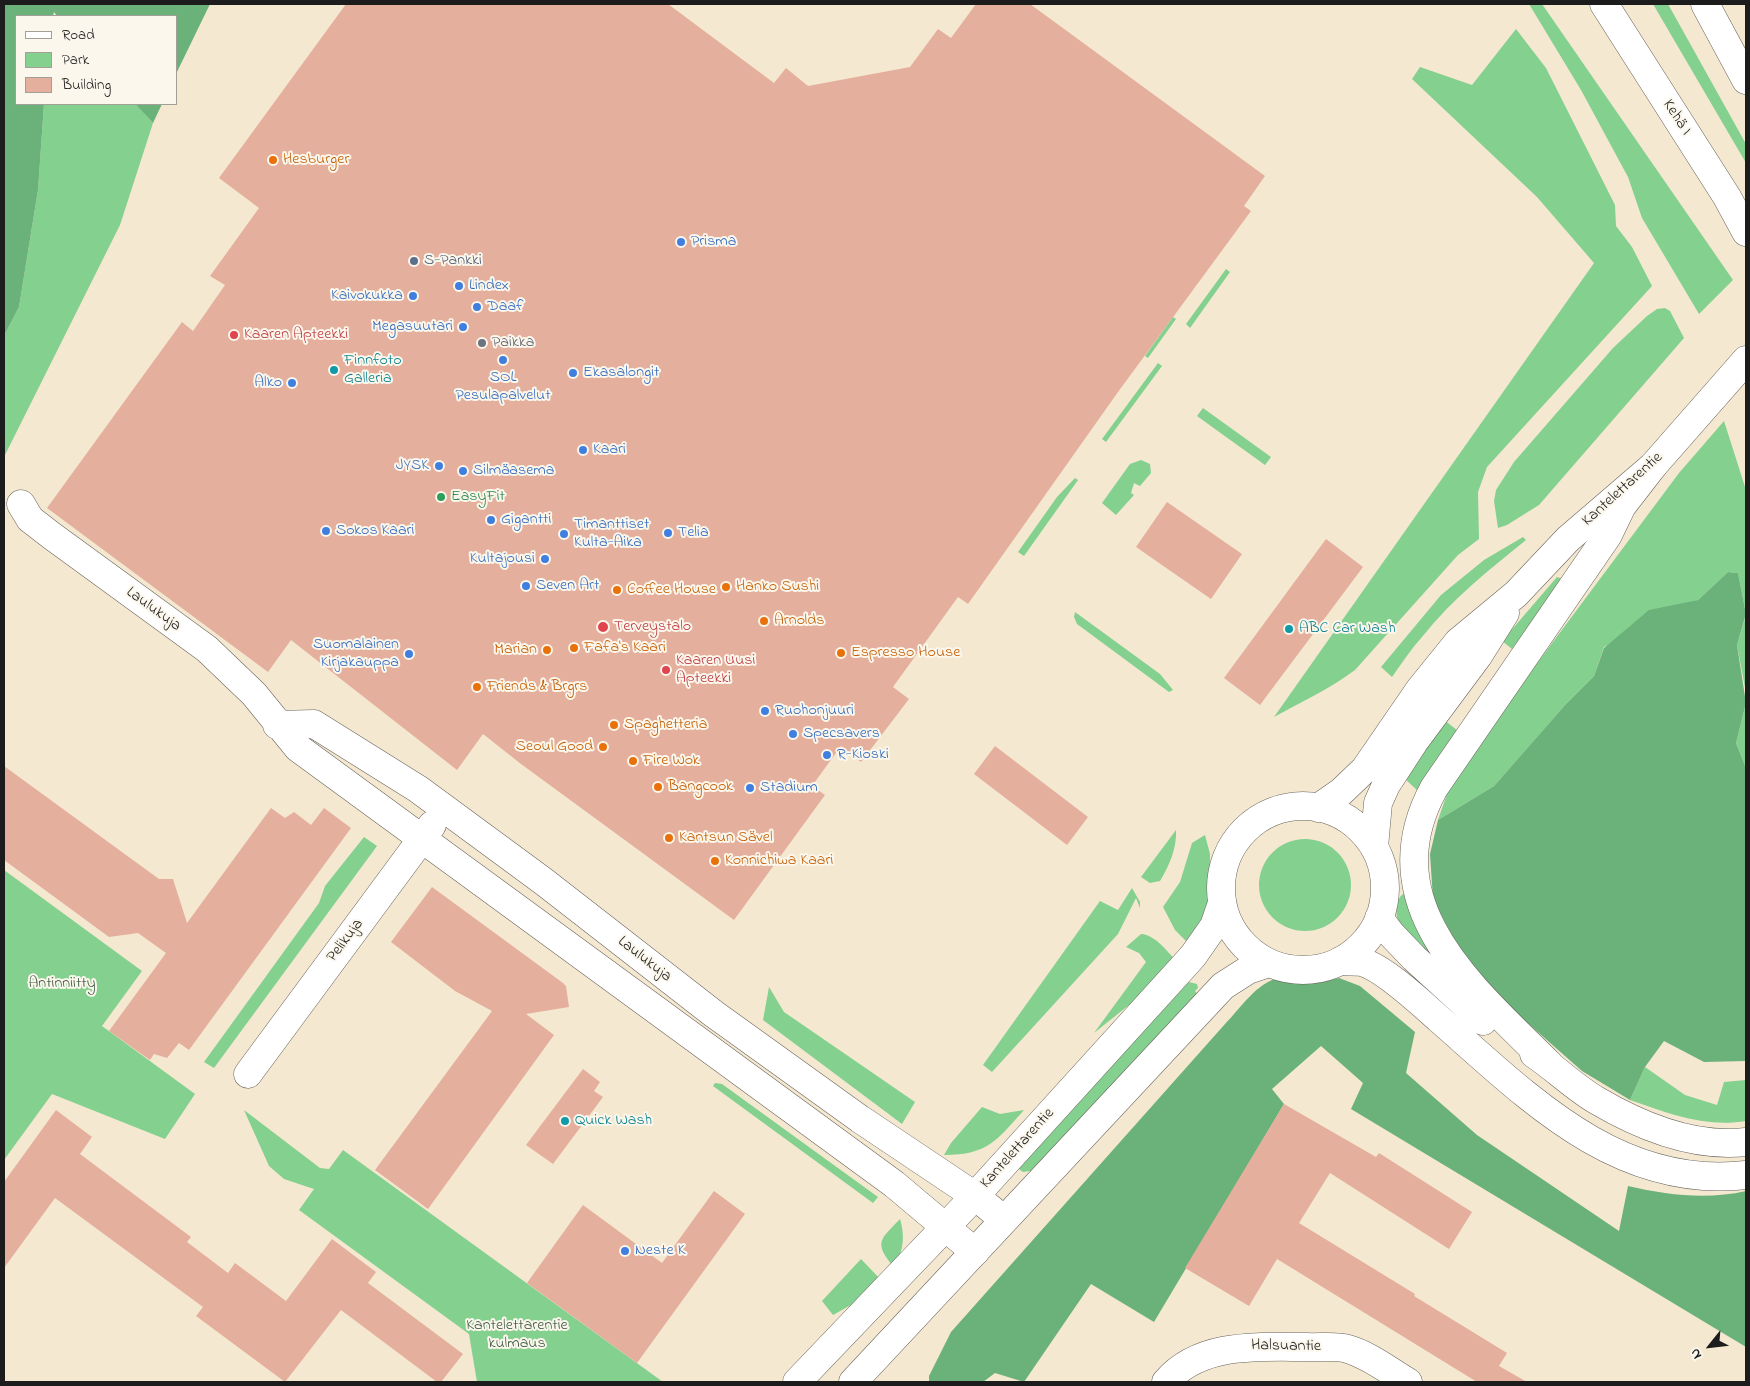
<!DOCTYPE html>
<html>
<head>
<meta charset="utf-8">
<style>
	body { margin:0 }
	#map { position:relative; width:1750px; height:1386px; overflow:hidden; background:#f5e8d1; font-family:"Indie Flower",sans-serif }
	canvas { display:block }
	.frame { position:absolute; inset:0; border:5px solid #1c1c1c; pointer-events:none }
	.legend { position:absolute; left:15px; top:15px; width:162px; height:90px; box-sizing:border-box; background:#fbf7ec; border:1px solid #a29f99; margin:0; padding:6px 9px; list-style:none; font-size:15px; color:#1c1c1c }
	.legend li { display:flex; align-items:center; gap:10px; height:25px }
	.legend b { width:25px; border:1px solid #a29f99 }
	.north { position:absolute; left:1685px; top:1321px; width:50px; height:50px; -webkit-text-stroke:4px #fbf7ec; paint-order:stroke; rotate:241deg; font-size:14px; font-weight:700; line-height:20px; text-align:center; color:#1c1c1c }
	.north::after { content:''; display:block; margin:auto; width:18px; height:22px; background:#1c1c1c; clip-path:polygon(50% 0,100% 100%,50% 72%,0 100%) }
</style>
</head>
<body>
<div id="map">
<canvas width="1750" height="1386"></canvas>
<div class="frame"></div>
<ul class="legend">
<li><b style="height:6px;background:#fff"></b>Road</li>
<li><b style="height:14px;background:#83d08f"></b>Park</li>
<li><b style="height:14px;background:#e4af9d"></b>Building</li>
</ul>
<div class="north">N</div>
</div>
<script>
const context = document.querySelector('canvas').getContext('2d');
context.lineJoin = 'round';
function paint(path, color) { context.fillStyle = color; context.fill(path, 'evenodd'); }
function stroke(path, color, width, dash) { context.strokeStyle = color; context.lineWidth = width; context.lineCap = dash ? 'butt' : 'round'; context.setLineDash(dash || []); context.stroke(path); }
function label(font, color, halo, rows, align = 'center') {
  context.font = font + ' "Indie Flower",sans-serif'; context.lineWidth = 4; context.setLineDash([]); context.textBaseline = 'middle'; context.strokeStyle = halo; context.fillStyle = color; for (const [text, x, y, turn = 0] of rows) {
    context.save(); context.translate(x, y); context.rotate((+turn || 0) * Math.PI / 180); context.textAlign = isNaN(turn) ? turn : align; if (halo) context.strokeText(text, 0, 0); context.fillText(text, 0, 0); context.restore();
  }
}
const green = new Path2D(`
	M 1529,4 L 1542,4 L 1733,280 L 1699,314 L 1642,218 L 1628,177 L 1581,90 Z
	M 1653,4 L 1668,4 L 1746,144 L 1746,163 Z
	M 1516,29 L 1546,68 L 1615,205 L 1616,226 L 1632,247 L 1652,286 L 1487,467 L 1478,492 L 1479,539 L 1458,555 L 1355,670 C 1330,689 1301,702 1274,717 L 1594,263 L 1537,197 L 1412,79 L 1420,67 L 1472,85 Z
	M 44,104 L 135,104 L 153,123 L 120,225 L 4,457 L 4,336 L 19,307 L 38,190 Z
	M 1226,269 L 1230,272 L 1190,328 L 1186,324 Z
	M 1665,308 L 1670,311 L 1684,338 L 1539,505 L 1507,525 L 1498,528 L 1494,501 L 1496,490 L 1514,462 L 1613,348 L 1647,316 L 1657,309 Z
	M 1173,317 L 1176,319 L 1148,358 L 1145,356 Z
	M 1158,363 L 1162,366 L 1106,442 L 1102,439 Z
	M 1203,408 L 1271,457 L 1265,465 L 1197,416 Z
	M 1724,421 L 1746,490 L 1746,614 L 1738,573 L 1728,572 L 1698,600 L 1687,603 L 1604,647 L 1594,676 L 1565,705 L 1494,786 L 1438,820 L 1450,785 L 1476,745 L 1679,473 Z
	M 1141,460 L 1150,464 L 1151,473 L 1140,486 L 1134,483 L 1131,493 L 1134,495 L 1116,515 L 1102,503 L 1130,464 Z
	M 1075,478 L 1078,480 L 1024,556 L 1018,552 L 1057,497 Z
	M 1523,537 L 1526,540 C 1489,570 1452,599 1422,637 C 1411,649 1402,663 1392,677 L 1381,667 L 1441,595 L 1484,560 Z
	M 1557,577 L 1563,579 L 1512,649 L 1502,641 Z
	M 1075,612 L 1160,674 L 1173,690 L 1169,692 L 1077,624 L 1074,617 Z
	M 1746,615 L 1746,693 L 1737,645 Z
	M 1746,703 L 1746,768 L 1736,743 Z
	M 1444,720 L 1457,730 L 1419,792 L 1404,778 Z
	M 1176,830 C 1177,848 1169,866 1160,881 L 1150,883 L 1141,877 Z
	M 1205,835 L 1210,854 L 1209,907 L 1190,945 L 1175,930 L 1163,907 L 1180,882 L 1192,843 Z
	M 364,837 L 377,846 L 214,1068 L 204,1062 L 319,903 L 325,886 Z
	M1259 885a46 46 0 1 1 92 0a46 46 0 1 1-92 0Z
	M 4,870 L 142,971 L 102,1026 L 195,1094 L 165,1139 L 52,1094 L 4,1160 Z
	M 1132,888 L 1140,902 L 1140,908 L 1136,898 L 1118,934 L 992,1072 L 983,1065 L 1100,901 L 1118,910 Z
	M 1407,892 L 1443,968 C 1432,958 1408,941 1402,930 C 1395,917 1392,898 1407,892 Z
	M 1141,934 C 1156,935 1167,952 1177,961 L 1154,985 L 1094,1033 L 1146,962 L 1139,953 L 1126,947 Z
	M 1189,982 L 1197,984 L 1198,988 L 1195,991 L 1200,997 L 1037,1170 L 1023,1172 L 1016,1167 Z
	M 769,987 L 784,1012 L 915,1102 L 902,1124 L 763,1020 Z
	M 1645,1067 L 1685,1095 L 1717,1105 L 1724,1082 L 1746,1080 L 1746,1121 C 1706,1128 1667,1113 1630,1100 Z
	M 715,1083 L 722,1084 L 878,1197 L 873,1203 L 713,1086 Z
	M 982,1107 L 1000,1114 L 1024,1110 C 997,1140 988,1155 944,1155 L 951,1143 Z
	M 244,1110 L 320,1168 L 329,1169 L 343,1150 L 663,1382 L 477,1382 L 469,1334 L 299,1210 L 314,1189 L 284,1179 L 269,1166 Z
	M 900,1219 C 905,1235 904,1254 893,1266 C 873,1242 881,1239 900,1219 Z
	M 861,1259 L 881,1280 L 858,1301 L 833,1315 L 822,1301 Z`);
const forest = new Path2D(`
	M 4,4 L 210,4 L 176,74 L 176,16 L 57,16 L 54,12 L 53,16 L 16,16 L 16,104 L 44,104 L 38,190 L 19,307 L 4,336 Z
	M 135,104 L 162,104 L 153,123 Z
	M 1728,572 L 1738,573 L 1746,614 L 1737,645 L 1746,703 L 1736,743 L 1746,768 L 1746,1061 L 1704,1062 L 1664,1041 L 1645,1067 L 1630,1100 L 1582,1071 L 1498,997 L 1463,957 L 1433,899 L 1430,854 L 1438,820 L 1494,786 L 1565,705 L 1594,676 L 1604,648 L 1649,610 L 1698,600 Z
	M 1279,978 L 1318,983 L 1339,978 L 1360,986 L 1415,1032 L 1406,1073 L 1477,1135 L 1619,1231 L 1628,1186 C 1667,1195 1707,1200 1746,1191 L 1746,1347 L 1351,1109 L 1363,1083 L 1321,1046 L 1272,1089 L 1284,1104 L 1154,1322 L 1091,1284 L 1024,1382 L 995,1373 L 983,1382 L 929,1382 L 929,1376 L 951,1332 L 1225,1024 C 1240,1009 1257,982 1279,978 Z`);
const building = new Path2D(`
	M 346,4 L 668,4 L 774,83 L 786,68 L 808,86 L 910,67 L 938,29 L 951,38 L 976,4 L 1030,4 L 1265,176 L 1244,206 L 1251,211 L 1118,392 L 968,604 L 958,597 L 893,687 L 909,699 L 861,762 L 841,746 L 812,786 L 825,795 L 734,920 L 521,764 L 483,734 L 457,770 L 291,640 L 268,672 L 47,508 L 182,322 L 193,331 L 225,285 L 210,276 L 259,208 L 219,178 Z
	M 1167,502 L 1242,554 L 1211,599 L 1136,547 Z
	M 1326,539 L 1363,567 L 1260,705 L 1224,678 Z
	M 995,746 L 1088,817 L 1067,845 L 974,774 Z
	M 4,766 L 159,879 L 173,879 L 187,923 L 271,808 L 285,818 L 294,812 L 311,825 L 324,808 L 351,828 L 189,1050 L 179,1043 L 167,1058 L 154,1054 L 150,1060 L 109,1031 L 166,953 L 138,933 L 109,937 L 4,860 Z
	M 432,887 L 563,983 L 566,986 L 569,1007 L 526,1014 L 554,1035 L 428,1209 L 375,1170 L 492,1011 L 455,991 L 391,942 Z
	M 583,1069 L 600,1082 L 594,1091 L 603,1097 L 553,1164 L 526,1145 Z
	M 1284,1104 L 1376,1157 L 1379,1153 L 1472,1212 L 1449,1249 L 1330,1173 L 1299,1223 L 1415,1294 L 1414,1296 L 1507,1353 L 1499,1366 L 1527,1382 L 1477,1382 L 1277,1259 L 1249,1306 L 1185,1268 Z
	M 56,1110 L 92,1137 L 80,1154 L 191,1237 L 187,1242 L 228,1273 L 235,1263 L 286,1301 L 332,1239 L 376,1272 L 368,1283 L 463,1354 L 441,1382 L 437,1382 L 341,1310 L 285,1382 L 196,1316 L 203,1307 L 55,1198 L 4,1268 L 4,1182 Z
	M 714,1191 L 745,1214 L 637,1363 L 527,1283 L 583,1205 L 662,1263 Z`);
const minor = new Path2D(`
	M 21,504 L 30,519 L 52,536 L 207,649 L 254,694 L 298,748 L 894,1184 L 975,1252
	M 277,725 L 314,724 L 418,789 L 543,881 L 714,1014 L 860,1119 L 975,1196 L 1003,1219
	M 248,1074 L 432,825
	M 1166,1382 C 1200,1342 1258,1347 1306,1347 C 1318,1348 1336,1345 1348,1349 C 1369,1355 1389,1371 1408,1382`);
const major = new Path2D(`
	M1221 888a82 82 0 1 1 164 0a82 82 0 1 1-164 0Z
	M 1318,808 L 1341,792 L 1365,769 L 1420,689 L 1458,642 L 1516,594 L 1568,539 L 1653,466 L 1746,360
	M 1374,847 L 1378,803 L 1386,785 L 1414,742 L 1478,656 L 1505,613
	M 797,1382 L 975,1196 L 1193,956 L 1214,926 L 1222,903
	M 853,1382 L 1223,986 L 1248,970 L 1269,963`);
const highway = new Path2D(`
	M 1604,4 L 1727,197 L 1746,232
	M 1705,4 L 1746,80
	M 1379,918 L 1391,934 L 1414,958 L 1483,1021
	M 1340,961 C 1347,962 1355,961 1362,962 C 1384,968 1421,1003 1439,1019 C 1527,1096 1617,1190 1746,1175
	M 1534,1054 C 1555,1068 1574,1087 1596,1100 C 1640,1126 1694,1148 1746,1142
	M 1549,1064 C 1474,989 1370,905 1434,788 L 1608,535 L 1622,506 L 1653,466`);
const markers = [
	[273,160,5,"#e8710a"],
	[681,242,5,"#3f7fe0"],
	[414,261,5,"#5c6f8a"],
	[459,286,5,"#3f7fe0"],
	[413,296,5,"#3f7fe0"],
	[477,307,5,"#3f7fe0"],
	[463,327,5,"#3f7fe0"],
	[234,335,5,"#e0444e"],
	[482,343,5,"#6b7280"],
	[503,360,5,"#3f7fe0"],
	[334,370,5,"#0f9aa8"],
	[573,373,5,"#3f7fe0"],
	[292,383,5,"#3f7fe0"],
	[583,450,5,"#3f7fe0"],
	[439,466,5,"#3f7fe0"],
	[463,471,5,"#3f7fe0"],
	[441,497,5,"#2e9e5b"],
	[491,520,5,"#3f7fe0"],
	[326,531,5,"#3f7fe0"],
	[668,533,5,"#3f7fe0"],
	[564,534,5,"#3f7fe0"],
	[545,559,5,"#3f7fe0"],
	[526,586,5,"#3f7fe0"],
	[726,587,5,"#e8710a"],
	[617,590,5,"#e8710a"],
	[764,621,5,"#e8710a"],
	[603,627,6,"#e0444e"],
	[1289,629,5,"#0f9aa8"],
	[574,648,5,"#e8710a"],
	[547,650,5,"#e8710a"],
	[841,653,5,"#e8710a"],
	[409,654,5,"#3f7fe0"],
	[666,670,5,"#e0444e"],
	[477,687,5,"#e8710a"],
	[765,711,5,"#3f7fe0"],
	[614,725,5,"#e8710a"],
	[793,734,5,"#3f7fe0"],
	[603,747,5,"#e8710a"],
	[827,755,5,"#3f7fe0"],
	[633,761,5,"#e8710a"],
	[658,787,5,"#e8710a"],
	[750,788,5,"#3f7fe0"],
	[669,838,5,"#e8710a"],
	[715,861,5,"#e8710a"],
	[565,1121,5,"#0f9aa8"],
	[625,1251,5,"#3f7fe0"]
];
const streetNames = [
	["Kehä I",1676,118,57],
	["Kantelettarentie",1623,490,-42],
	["Laulukuja",153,610,36],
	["Pelikuja",346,941,-53],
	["Laulukuja",644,960,38],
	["Kantelettarentie",1018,1149,-48],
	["Halsuantie",1286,1347,1]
];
const foodNames = [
	["Hesburger",283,160],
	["Hanko Sushi",736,587],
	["Coffee House",627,590],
	["Arnolds",774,621],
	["Fafa's Kaari",584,648],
	["Marian",537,650,"right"],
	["Espresso House",851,653],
	["Friends & Brgrs",487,687],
	["Spaghetteria",624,725],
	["Seoul Good",593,747,"right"],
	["Fire Wok",643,761],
	["Bangcook",668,787],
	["Kantsun Sävel",679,838],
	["Konnichiwa Kaari",725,861]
];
const shopNames = [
	["Prisma",691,242],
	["Lindex",469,286],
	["Kaivokukka",403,296,"right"],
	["Daaf",487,307],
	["Megasuutari",453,327,"right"],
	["Ekasalongit",583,373],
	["SOL",503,378,"center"],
	["Pesulapalvelut",503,396,"center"],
	["Alko",282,383,"right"],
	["Kaari",593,450],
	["JYSK",429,466,"right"],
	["Silmäasema",473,471],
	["Gigantti",501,520],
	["Timanttiset",574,525],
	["Kulta-Aika",574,543],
	["Sokos Kaari",336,531],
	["Telia",678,533],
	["Kultajousi",535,559,"right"],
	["Seven Art",536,586],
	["Suomalainen",399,645,"right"],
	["Kirjakauppa",399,663,"right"],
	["Ruohonjuuri",775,711],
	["Specsavers",803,734],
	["R-Kioski",837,755],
	["Stadium",760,788],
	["Neste K",635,1251]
];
const serviceNames = [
	["S-Pankki",424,261]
];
const healthNames = [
	["Kaaren Apteekki",244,335],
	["Terveystalo",614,627],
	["Kaaren Uusi",676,661],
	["Apteekki",676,679]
];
const worshipNames = [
	["Paikka",492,343]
];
const cultureNames = [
	["Finnfoto",344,361],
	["Galleria",344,379],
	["ABC Car Wash",1299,629],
	["Quick Wash",575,1121]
];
const leisureNames = [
	["EasyFit",451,497]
];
const parkNames = [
	["Antinniitty",62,984],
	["Kantelettarentie",517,1326],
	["kulmaus",517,1344]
];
paint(green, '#83d08f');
paint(forest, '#6ab27a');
paint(building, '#e4af9d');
stroke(minor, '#68635b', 29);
stroke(major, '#68635b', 29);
stroke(highway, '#68635b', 29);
stroke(minor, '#fff', 28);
stroke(major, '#fff', 28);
stroke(highway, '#fff', 28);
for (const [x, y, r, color] of markers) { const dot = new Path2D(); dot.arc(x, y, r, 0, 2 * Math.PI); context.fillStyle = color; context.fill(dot); stroke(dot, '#fbf7ec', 2); }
label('16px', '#1c1c1c', '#fbf7ec', streetNames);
label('16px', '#c56008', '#fbf7ec', foodNames, 'left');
label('16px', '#366cbe', '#fbf7ec', shopNames, 'left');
label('16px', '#4e5e75', '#fbf7ec', serviceNames, 'left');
label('16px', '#be3a42', '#fbf7ec', healthNames, 'left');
label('16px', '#5b616d', '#fbf7ec', worshipNames, 'left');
label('16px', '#0d838f', '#fbf7ec', cultureNames, 'left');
label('16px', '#27864d', '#fbf7ec', leisureNames, 'left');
label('16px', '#405b44', '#fbf7ec', parkNames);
</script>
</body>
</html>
